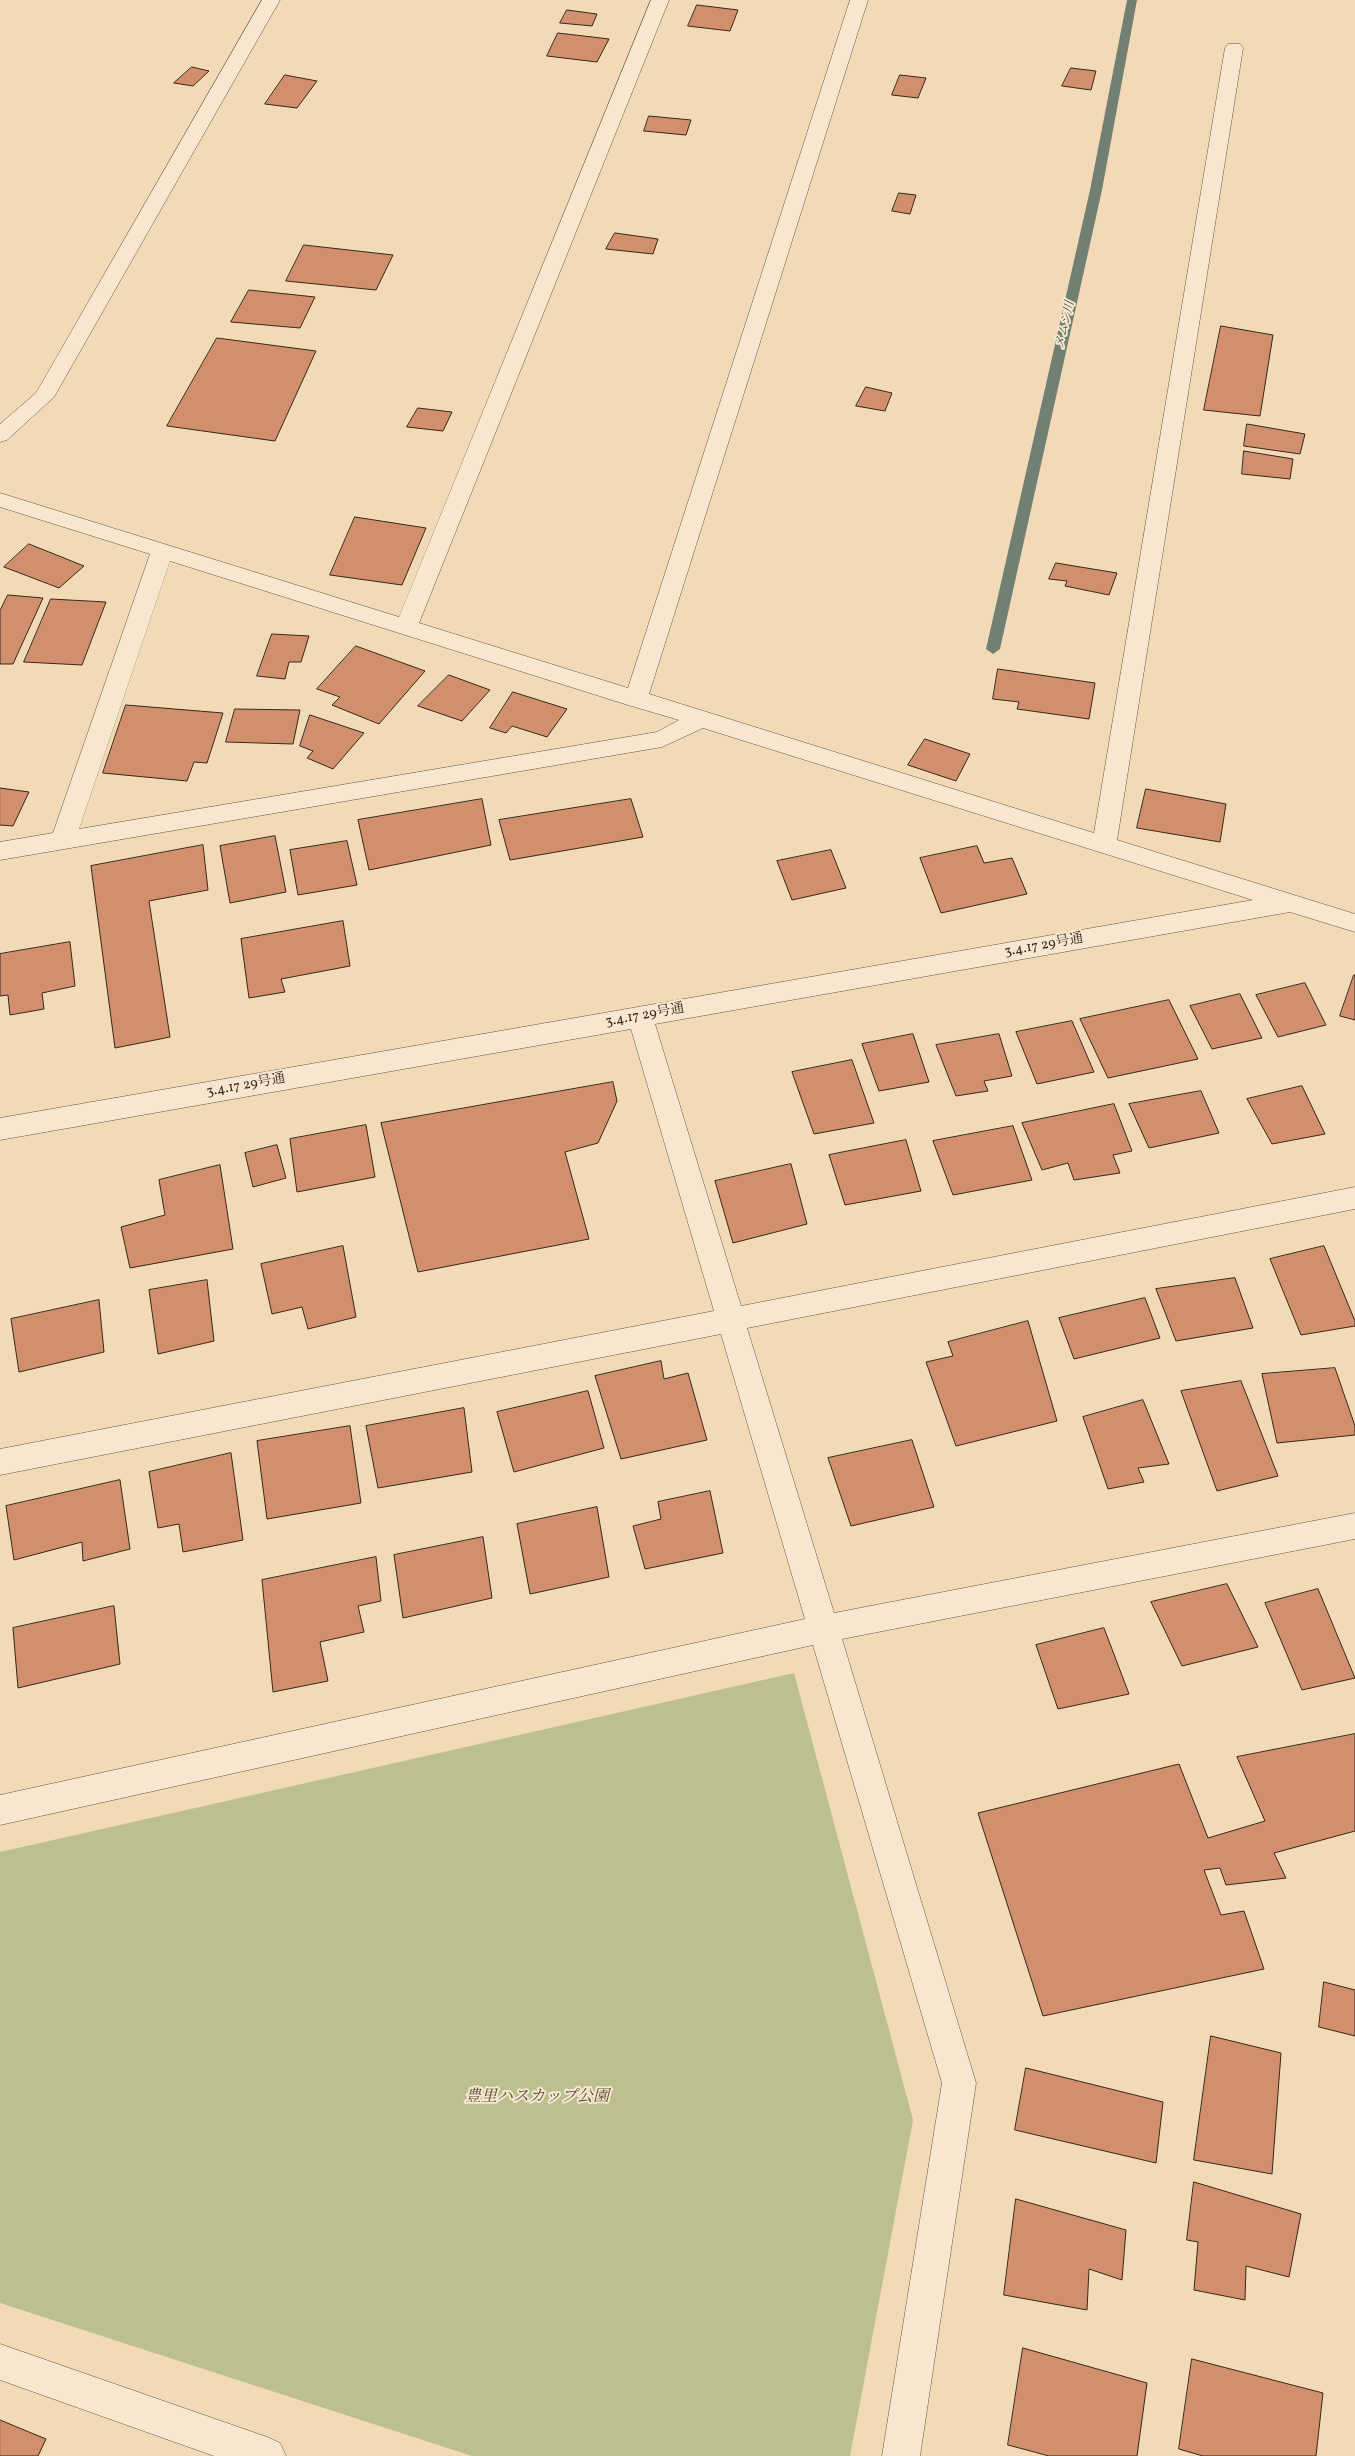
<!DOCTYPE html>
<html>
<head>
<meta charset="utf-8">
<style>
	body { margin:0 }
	canvas { display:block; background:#f3dab7 }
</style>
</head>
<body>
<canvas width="1355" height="2456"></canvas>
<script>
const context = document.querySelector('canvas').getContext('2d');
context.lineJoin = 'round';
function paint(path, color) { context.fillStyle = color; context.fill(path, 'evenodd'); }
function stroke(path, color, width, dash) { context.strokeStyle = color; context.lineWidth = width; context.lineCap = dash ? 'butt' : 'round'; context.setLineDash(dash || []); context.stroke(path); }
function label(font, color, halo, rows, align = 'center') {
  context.font = font + ' Vollkorn,"Noto Serif JP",serif'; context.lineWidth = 4; context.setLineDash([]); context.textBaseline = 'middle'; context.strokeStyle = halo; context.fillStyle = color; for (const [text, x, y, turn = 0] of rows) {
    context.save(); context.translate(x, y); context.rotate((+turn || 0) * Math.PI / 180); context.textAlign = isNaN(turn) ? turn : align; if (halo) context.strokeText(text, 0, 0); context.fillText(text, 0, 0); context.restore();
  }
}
const green = new Path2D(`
	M 794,1673 L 913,2120 L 850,2456 L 472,2456 L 0,2303 L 0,1852 Z`);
const stream = new Path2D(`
	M 1127,0 L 1137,0 L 1102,190 L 1000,649 L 993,654 L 986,649 L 1090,190 Z`);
const building = new Path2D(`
	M 697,5 L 738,10 L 730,31 L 688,26 Z
	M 567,10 L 597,14 L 592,26 L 560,23 Z
	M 558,33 L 609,39 L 597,62 L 547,56 Z
	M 192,67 L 209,71 L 193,86 L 174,83 Z
	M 1071,68 L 1096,71 L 1091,90 L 1062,86 Z
	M 285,75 L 317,81 L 297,108 L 265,104 Z
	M 900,75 L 926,78 L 918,98 L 892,95 Z
	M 649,116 L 691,120 L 686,135 L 644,131 Z
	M 899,193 L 916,195 L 910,214 L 892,211 Z
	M 615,233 L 658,239 L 653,254 L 606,249 Z
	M 304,245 L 393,255 L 376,290 L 286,281 Z
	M 249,290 L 315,297 L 300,328 L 231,322 Z
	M 1221,326 L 1273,335 L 1260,416 L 1204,410 Z
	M 217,338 L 316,351 L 275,441 L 167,426 Z
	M 866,387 L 892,393 L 885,411 L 856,406 Z
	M 418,408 L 452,412 L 443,431 L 407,427 Z
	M 1247,424 L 1305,434 L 1300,454 L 1244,446 Z
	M 1244,451 L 1293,459 L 1290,479 L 1242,474 Z
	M 355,517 L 426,528 L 402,585 L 330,575 Z
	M 29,544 L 84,566 L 59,588 L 4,567 Z
	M 1056,563 L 1117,573 L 1109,595 L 1065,586 L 1067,581 L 1049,579 Z
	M 8,595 L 43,598 L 13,664 L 0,664 L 0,611 Z
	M 51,599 L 106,602 L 82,665 L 24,662 Z
	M 272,634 L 309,636 L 301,662 L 289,662 L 285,679 L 257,676 Z
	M 356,646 L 425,671 L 379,724 L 332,705 L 340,697 L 317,689 Z
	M 998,669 L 1095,683 L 1089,719 L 1017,709 L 1019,702 L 993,699 Z
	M 449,675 L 490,690 L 462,721 L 418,706 Z
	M 513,692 L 567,709 L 547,737 L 512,726 L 506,733 L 490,728 Z
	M 126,705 L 223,713 L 207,763 L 194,762 L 187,781 L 103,773 Z
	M 235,709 L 300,710 L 293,744 L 226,742 Z
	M 310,715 L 364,733 L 333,769 L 307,758 L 313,751 L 300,746 Z
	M 925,739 L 970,754 L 956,781 L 908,765 Z
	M 0,788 L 29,792 L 13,826 L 0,825 Z
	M 1146,789 L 1226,804 L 1220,842 L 1137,828 Z
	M 482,799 L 491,845 L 369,870 L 358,820 Z
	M 631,799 L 643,837 L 510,860 L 499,820 Z
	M 275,836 L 286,892 L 230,903 L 220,846 Z
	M 347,841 L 357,885 L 298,895 L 290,850 Z
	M 203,845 L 208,890 L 149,901 L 170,1037 L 115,1048 L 91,866 Z
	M 977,846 L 984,863 L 1012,858 L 1027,894 L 941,913 L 920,858 Z
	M 831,850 L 846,888 L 792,900 L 777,861 Z
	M 343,921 L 350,966 L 281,979 L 285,992 L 249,998 L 241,939 Z
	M 70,942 L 75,986 L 42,993 L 44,1009 L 10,1015 L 8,995 L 0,996 L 0,954 Z
	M 1354,975 L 1355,975 L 1355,1020 L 1340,1016 Z
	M 1305,983 L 1326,1025 L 1278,1037 L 1256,995 Z
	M 1240,994 L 1262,1038 L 1212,1049 L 1190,1006 Z
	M 1169,1000 L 1198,1059 L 1108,1078 L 1080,1019 Z
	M 1072,1021 L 1094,1072 L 1037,1084 L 1016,1032 Z
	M 913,1034 L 929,1082 L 879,1091 L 862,1044 Z
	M 999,1034 L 1012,1076 L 984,1081 L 988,1091 L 956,1096 L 936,1045 Z
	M 852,1060 L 874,1123 L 814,1134 L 792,1072 Z
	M 613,1082 L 617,1101 L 598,1143 L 565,1152 L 589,1239 L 418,1272 L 381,1123 Z
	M 1302,1086 L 1325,1134 L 1272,1144 L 1247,1099 Z
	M 1201,1091 L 1219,1133 L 1149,1148 L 1129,1104 Z
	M 1114,1104 L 1132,1151 L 1113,1155 L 1120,1173 L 1074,1180 L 1068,1163 L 1042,1170 L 1022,1123 Z
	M 366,1125 L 375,1177 L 297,1192 L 290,1139 Z
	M 1013,1126 L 1032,1180 L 953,1195 L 933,1141 Z
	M 906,1140 L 921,1191 L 845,1205 L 829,1155 Z
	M 277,1145 L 286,1178 L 253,1187 L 245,1153 Z
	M 791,1164 L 807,1224 L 733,1243 L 715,1181 Z
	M 220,1165 L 233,1249 L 130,1268 L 121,1227 L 165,1215 L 159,1180 Z
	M 343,1246 L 356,1317 L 308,1329 L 302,1307 L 272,1314 L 261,1264 Z
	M 1324,1246 L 1355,1321 L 1355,1326 L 1301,1335 L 1270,1259 Z
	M 1235,1278 L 1253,1328 L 1176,1341 L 1156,1289 Z
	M 207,1280 L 214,1341 L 158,1354 L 149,1290 Z
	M 1145,1298 L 1160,1338 L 1074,1359 L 1059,1318 Z
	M 99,1300 L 104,1352 L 19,1372 L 11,1319 Z
	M 1028,1321 L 1057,1421 L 956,1446 L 926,1362 L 953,1356 L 948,1342 Z
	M 661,1361 L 664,1379 L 688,1373 L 707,1440 L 621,1459 L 595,1376 Z
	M 1335,1368 L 1355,1426 L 1355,1435 L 1277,1443 L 1262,1374 Z
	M 1241,1381 L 1278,1476 L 1217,1491 L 1181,1391 Z
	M 588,1391 L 604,1448 L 514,1472 L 497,1412 Z
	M 1143,1400 L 1169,1464 L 1138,1468 L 1144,1482 L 1108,1489 L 1083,1417 Z
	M 464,1408 L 472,1472 L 378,1488 L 366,1426 Z
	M 350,1426 L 361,1503 L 267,1519 L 257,1441 Z
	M 912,1440 L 934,1507 L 851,1526 L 828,1458 Z
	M 231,1453 L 243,1540 L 183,1552 L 179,1524 L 158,1528 L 149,1472 Z
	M 120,1480 L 130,1549 L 83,1561 L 82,1542 L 14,1560 L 6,1506 Z
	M 710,1491 L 723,1553 L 645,1569 L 633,1526 L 661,1519 L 658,1502 Z
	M 597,1507 L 609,1577 L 530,1594 L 517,1524 Z
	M 483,1537 L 492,1598 L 403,1618 L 394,1555 Z
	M 376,1557 L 381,1601 L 358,1606 L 364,1632 L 320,1642 L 328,1681 L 273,1692 L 262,1580 Z
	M 1227,1584 L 1258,1647 L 1182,1666 L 1151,1602 Z
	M 1318,1589 L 1355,1678 L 1302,1690 L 1265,1603 Z
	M 114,1606 L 120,1664 L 18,1688 L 13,1628 Z
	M 1104,1628 L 1129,1694 L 1058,1709 L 1036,1645 Z
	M 1355,1734 L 1355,1831 L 1274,1853 L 1286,1878 L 1226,1885 L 1220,1868 L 1204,1870 L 1221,1915 L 1244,1911 L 1264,1969 L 1043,2016 L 978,1813 L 1179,1764 L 1208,1838 L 1265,1821 L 1237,1757 Z
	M 1324,1982 L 1355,1990 L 1355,2036 L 1319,2027 Z
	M 1211,2036 L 1281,2053 L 1272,2174 L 1194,2160 Z
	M 1026,2068 L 1163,2102 L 1156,2163 L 1015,2130 Z
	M 1194,2182 L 1301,2214 L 1289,2277 L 1246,2266 L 1245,2300 L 1194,2290 L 1198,2242 L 1187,2240 Z
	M 1016,2199 L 1126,2230 L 1122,2280 L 1089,2269 L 1087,2310 L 1004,2295 Z
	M 1023,2348 L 1147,2383 L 1137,2456 L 1049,2456 L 1008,2445 Z
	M 1192,2359 L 1323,2393 L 1316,2456 L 1203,2456 L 1179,2449 Z
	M 0,2420 L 46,2439 L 38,2456 L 0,2456 Z`);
const minor = new Path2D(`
	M 262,0 L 280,0 L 54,397 L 7,440 L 0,442 L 0,424 L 36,393 Z
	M 651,0 L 669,0 L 419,623 L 628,688 L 850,0 L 868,0 L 649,694 L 1094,833 L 1225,48 L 1228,44 L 1240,44 L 1243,48 L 1117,840 L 1355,914 L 1355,932 L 1290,912 L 655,1024 L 741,1306 L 1355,1187 L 1355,1209 L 747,1328 L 834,1613 L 1355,1513 L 1355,1539 L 842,1639 L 976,2083 L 920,2456 L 882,2456 L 942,2083 L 813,1645 L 0,1825 L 0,1795 L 805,1619 L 721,1334 L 0,1475 L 0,1449 L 714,1311 L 631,1029 L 0,1140 L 0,1118 L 1253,900 L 703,728 L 662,747 L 0,860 L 0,842 L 53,833 L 150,554 L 0,507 L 0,493 L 399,617 ZM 170,561 L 628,705 L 679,720 L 657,732 L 79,829 Z
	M 0,2344 L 267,2437 L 280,2443 L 286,2456 L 214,2456 L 0,2380 Z`);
const farWaternames = [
	["メムシ川",1066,325,-77]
];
const streetNames = [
	["3.4.17 29号通",1044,946,-10],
	["3.4.17 29号通",645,1016,-10],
	["3.4.17 29号通",246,1086,-10]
];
const nearParknames = [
	["豊里ハスカップ公園",537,2098]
];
paint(green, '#bbc08e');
paint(stream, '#728073');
paint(building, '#d28f6e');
stroke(building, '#35281a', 1);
stroke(minor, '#645441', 1);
paint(minor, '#f7e7d0');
label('italic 12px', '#4e4d3f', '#f7e7d0', farWaternames);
label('14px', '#35281a', '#f7e7d0', streetNames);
label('italic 16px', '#564e37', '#f7e7d0', nearParknames);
</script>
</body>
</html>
